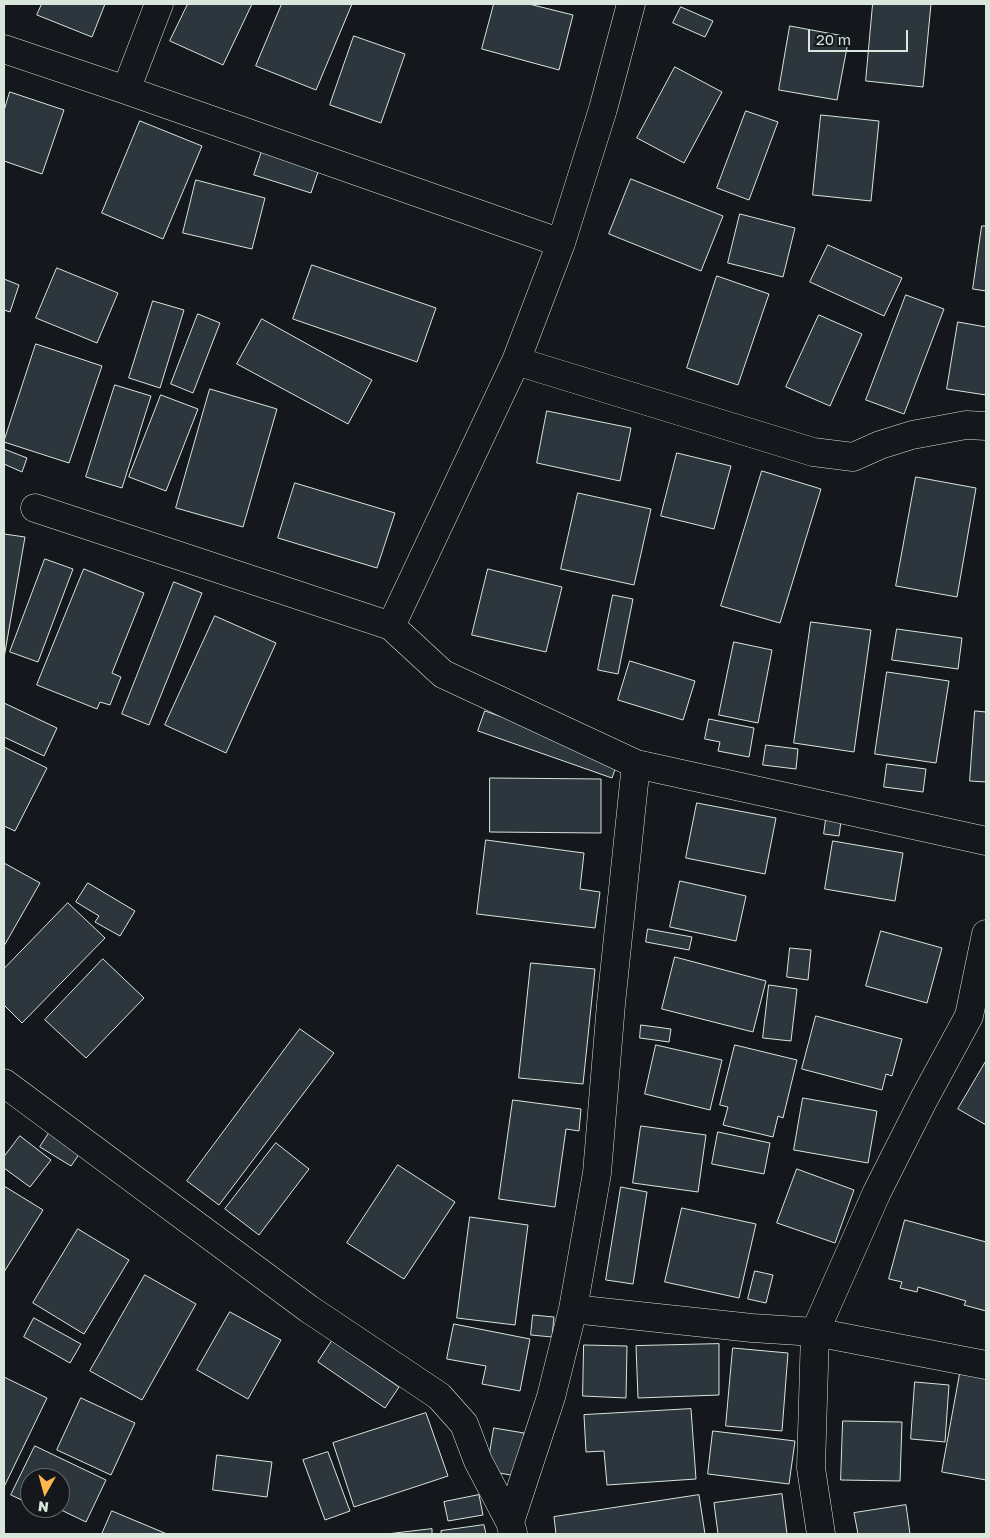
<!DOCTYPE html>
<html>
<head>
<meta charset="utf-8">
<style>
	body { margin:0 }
	#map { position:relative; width:990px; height:1538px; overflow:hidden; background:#14181c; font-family:"Golos Text",sans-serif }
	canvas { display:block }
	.frame { position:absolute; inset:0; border:5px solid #d8e6dc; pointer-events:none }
	.north { position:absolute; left:20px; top:1468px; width:50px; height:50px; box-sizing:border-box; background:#14181c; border:1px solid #626a69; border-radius:50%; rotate:187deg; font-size:14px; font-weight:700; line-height:20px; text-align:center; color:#d8e6dc }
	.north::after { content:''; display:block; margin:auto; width:18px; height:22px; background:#ffb74d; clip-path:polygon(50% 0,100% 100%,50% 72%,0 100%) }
	.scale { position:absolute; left:808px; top:30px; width:100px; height:22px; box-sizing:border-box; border:2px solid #d8e6dc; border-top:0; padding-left:6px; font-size:15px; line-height:18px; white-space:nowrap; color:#d8e6dc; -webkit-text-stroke:4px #14181c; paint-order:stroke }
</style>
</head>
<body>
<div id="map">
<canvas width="990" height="1538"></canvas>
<div class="frame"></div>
<div class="north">N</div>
<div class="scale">20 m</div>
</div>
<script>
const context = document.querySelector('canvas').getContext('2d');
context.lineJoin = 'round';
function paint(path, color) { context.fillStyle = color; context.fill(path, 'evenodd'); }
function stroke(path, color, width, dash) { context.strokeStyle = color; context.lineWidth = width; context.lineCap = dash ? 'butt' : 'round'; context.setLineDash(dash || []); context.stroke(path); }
const building = new Path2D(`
	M 42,4 L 105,4 L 92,37 L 37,15 Z
	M 188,4 L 252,4 L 223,65 L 170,41 Z
	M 282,4 L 352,4 L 316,90 L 256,66 Z
	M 494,4 L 529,4 L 573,15 L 559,70 L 482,49 Z
	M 873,4 L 931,4 L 923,87 L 866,81 Z
	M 681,7 L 713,21 L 705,37 L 673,23 Z
	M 790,26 L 849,37 L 837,100 L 779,90 Z
	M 354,36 L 405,54 L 381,123 L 330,105 Z
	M 675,67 L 722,92 L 684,163 L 637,138 Z
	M 10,92 L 64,110 L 42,174 L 4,161 L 4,111 Z
	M 746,111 L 778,122 L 749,200 L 717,188 Z
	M 821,115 L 879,121 L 871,201 L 813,195 Z
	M 140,121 L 202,146 L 163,239 L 102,213 Z
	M 262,151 L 319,169 L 311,193 L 254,175 Z
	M 631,179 L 723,216 L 701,271 L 609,234 Z
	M 196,180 L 265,198 L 252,249 L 183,233 Z
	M 740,214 L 795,228 L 783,277 L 728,263 Z
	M 982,226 L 986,226 L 986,291 L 973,289 Z
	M 828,245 L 902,278 L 884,316 L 810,282 Z
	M 312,265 L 436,308 L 417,362 L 293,319 Z
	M 57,268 L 118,293 L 97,343 L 36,318 Z
	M 717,276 L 769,294 L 738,385 L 687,368 Z
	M 4,279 L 19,285 L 10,312 L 4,310 Z
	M 906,295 L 944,309 L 904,414 L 866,400 Z
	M 153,301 L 184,310 L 160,388 L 129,378 Z
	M 198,314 L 220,323 L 193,393 L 171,384 Z
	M 819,315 L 862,334 L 830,406 L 786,387 Z
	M 262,319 L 372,380 L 348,424 L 237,364 Z
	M 958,322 L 986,327 L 986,395 L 947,389 Z
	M 36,344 L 102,366 L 69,463 L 4,442 Z
	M 115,385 L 151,396 L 122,488 L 86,477 Z
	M 210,389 L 277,409 L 243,527 L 176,508 Z
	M 161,395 L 198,409 L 166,491 L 129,477 Z
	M 547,411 L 631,428 L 620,481 L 537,463 Z
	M 4,449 L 27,458 L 22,472 L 4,464 Z
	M 677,453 L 731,466 L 714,529 L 661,516 Z
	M 762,471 L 821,489 L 780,623 L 721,606 Z
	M 916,477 L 976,488 L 957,597 L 896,586 Z
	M 295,483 L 395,513 L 377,568 L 278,538 Z
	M 578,493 L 651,509 L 634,585 L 561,569 Z
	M 4,534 L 25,537 L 4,658 Z
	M 45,559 L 73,569 L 38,662 L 10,652 Z
	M 84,569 L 144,593 L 112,673 L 121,677 L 110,705 L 100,702 L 97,709 L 37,685 Z
	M 488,569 L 562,587 L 546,652 L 472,635 Z
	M 174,582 L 202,593 L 149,725 L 122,714 Z
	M 613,595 L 633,599 L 618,674 L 598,670 Z
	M 215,616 L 276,643 L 226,753 L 165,725 Z
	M 811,622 L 871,630 L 854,752 L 794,743 Z
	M 897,629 L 962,638 L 958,669 L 892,660 Z
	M 734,642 L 772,650 L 758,723 L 719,715 Z
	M 630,661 L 695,681 L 683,720 L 618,700 Z
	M 887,672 L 949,681 L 936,763 L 875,754 Z
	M 4,703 L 57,728 L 44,756 L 4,737 Z
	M 485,711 L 619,758 L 612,778 L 478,731 Z
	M 975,711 L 986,712 L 986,782 L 970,781 Z
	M 709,719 L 754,728 L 749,757 L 718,751 L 720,742 L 705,739 Z
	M 766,745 L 798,749 L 796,769 L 763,765 Z
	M 4,747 L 47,768 L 15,831 L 4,826 Z
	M 887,764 L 926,769 L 923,792 L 884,787 Z
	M 490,778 L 601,779 L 601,833 L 490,832 Z
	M 697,803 L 776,818 L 765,874 L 686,858 Z
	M 827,812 L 842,814 L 839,836 L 824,834 Z
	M 486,840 L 584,853 L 580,889 L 600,892 L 595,928 L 477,914 Z
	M 833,841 L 903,853 L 895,901 L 825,889 Z
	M 4,863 L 40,883 L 4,946 Z
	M 680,881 L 746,896 L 736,941 L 670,927 Z
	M 88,883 L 135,911 L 120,936 L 95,922 L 99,916 L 76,902 Z
	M 68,903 L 105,938 L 22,1023 L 4,1005 L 4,969 Z
	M 648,929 L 692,937 L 689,950 L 646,942 Z
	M 881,931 L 942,948 L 927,1003 L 866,986 Z
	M 790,948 L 811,950 L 808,980 L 787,977 Z
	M 675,957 L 766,981 L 753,1032 L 662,1009 Z
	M 103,959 L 144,998 L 86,1058 L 45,1020 Z
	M 531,963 L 595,969 L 583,1084 L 519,1078 Z
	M 769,985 L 797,989 L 791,1041 L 763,1038 Z
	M 816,1016 L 902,1039 L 892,1076 L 886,1074 L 882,1090 L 802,1069 Z
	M 641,1025 L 671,1029 L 669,1042 L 640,1038 Z
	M 300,1029 L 334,1053 L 219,1205 L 187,1181 Z
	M 656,1045 L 722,1060 L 710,1110 L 645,1094 Z
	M 735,1045 L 797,1060 L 783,1118 L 778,1116 L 773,1137 L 723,1125 L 728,1107 L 720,1105 Z
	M 986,1061 L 986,1125 L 958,1109 Z
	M 803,1098 L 877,1111 L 868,1163 L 794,1150 Z
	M 513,1100 L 581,1109 L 579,1131 L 566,1129 L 555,1207 L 499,1199 Z
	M 641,1126 L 706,1135 L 698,1192 L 633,1183 Z
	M 51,1130 L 82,1150 L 71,1166 L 40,1147 Z
	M 718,1132 L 770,1143 L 764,1174 L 712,1164 Z
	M 20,1136 L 51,1160 L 30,1187 L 4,1168 L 4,1157 Z
	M 276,1143 L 309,1169 L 259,1235 L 225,1209 Z
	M 398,1165 L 455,1202 L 404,1279 L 347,1243 Z
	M 797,1169 L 854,1190 L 835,1243 L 777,1223 Z
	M 4,1186 L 43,1210 L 4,1272 Z
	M 621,1187 L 647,1192 L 633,1284 L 606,1280 Z
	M 682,1208 L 756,1224 L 739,1298 L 665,1282 Z
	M 470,1217 L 528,1225 L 515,1325 L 457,1318 Z
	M 905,1220 L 986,1242 L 986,1311 L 964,1305 L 966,1301 L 918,1287 L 917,1292 L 900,1288 L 902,1282 L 889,1279 Z
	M 78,1229 L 129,1260 L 84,1334 L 33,1303 Z
	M 755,1271 L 773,1275 L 766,1303 L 748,1299 Z
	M 145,1275 L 196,1304 L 142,1400 L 90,1371 Z
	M 230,1312 L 281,1340 L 248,1399 L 197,1370 Z
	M 533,1315 L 554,1317 L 552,1337 L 531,1335 Z
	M 34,1318 L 81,1344 L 70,1363 L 24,1337 Z
	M 454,1324 L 530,1339 L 520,1391 L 482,1384 L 486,1366 L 447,1359 Z
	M 332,1341 L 399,1387 L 385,1408 L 318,1362 Z
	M 719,1344 L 719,1395 L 638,1398 L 636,1346 Z
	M 584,1345 L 627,1346 L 626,1398 L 583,1396 Z
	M 733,1348 L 788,1353 L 782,1431 L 726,1426 Z
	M 961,1368 L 986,1372 L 986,1480 L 942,1472 Z
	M 4,1377 L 47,1398 L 4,1487 Z
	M 915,1382 L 949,1385 L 945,1442 L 911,1439 Z
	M 81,1398 L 135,1423 L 111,1475 L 57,1450 Z
	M 691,1409 L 696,1479 L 607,1485 L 604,1451 L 586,1452 L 584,1415 Z
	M 426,1413 L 448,1476 L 354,1507 L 333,1443 Z
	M 843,1421 L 902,1422 L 900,1481 L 841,1480 Z
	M 494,1428 L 524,1433 L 517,1476 L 487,1471 Z
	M 713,1431 L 795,1441 L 789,1484 L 708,1474 Z
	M 35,1446 L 106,1480 L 86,1522 L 57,1508 L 54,1516 L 38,1508 L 60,1508 L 60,1478 L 30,1478 L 30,1504 L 11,1495 Z
	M 328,1452 L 350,1511 L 325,1520 L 303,1460 Z
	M 217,1455 L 272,1462 L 267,1497 L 213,1490 Z
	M 782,1494 L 787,1534 L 718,1534 L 714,1503 Z
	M 479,1495 L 483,1515 L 448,1521 L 444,1502 Z
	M 699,1495 L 705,1534 L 556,1534 L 554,1517 Z
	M 906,1505 L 910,1534 L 858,1534 L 854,1513 Z
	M 112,1511 L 167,1534 L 102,1534 Z
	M 484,1525 L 486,1534 L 441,1534 L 441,1531 Z
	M 432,1529 L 432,1534 L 387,1534 Z`);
const street = new Path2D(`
	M 4,49 L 126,90 L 561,243
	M 126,90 L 159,4
	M 516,361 L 813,452 L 853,457 L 880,445 L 912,435 L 966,425 L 986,426
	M 35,508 L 391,626 L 443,674 L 636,764 L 986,841
	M 391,626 L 516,361 L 561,243 L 603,109 L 631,4
	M 4,1083 L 309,1309 L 439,1396 L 464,1424 L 478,1461 L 510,1522 L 513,1533
	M 573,1309 L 752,1328 L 815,1332 L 986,1365
	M 510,1522 L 551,1397 L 573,1309 L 597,1173 L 611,1004 L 636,764
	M 821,1534 L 811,1468 L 815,1332 L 877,1192 L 924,1099 L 969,1016 L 986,934`);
paint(building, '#2c363c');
stroke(building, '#d8e6dc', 1);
stroke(street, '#d8e6dc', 29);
stroke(street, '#14181c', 28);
</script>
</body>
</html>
